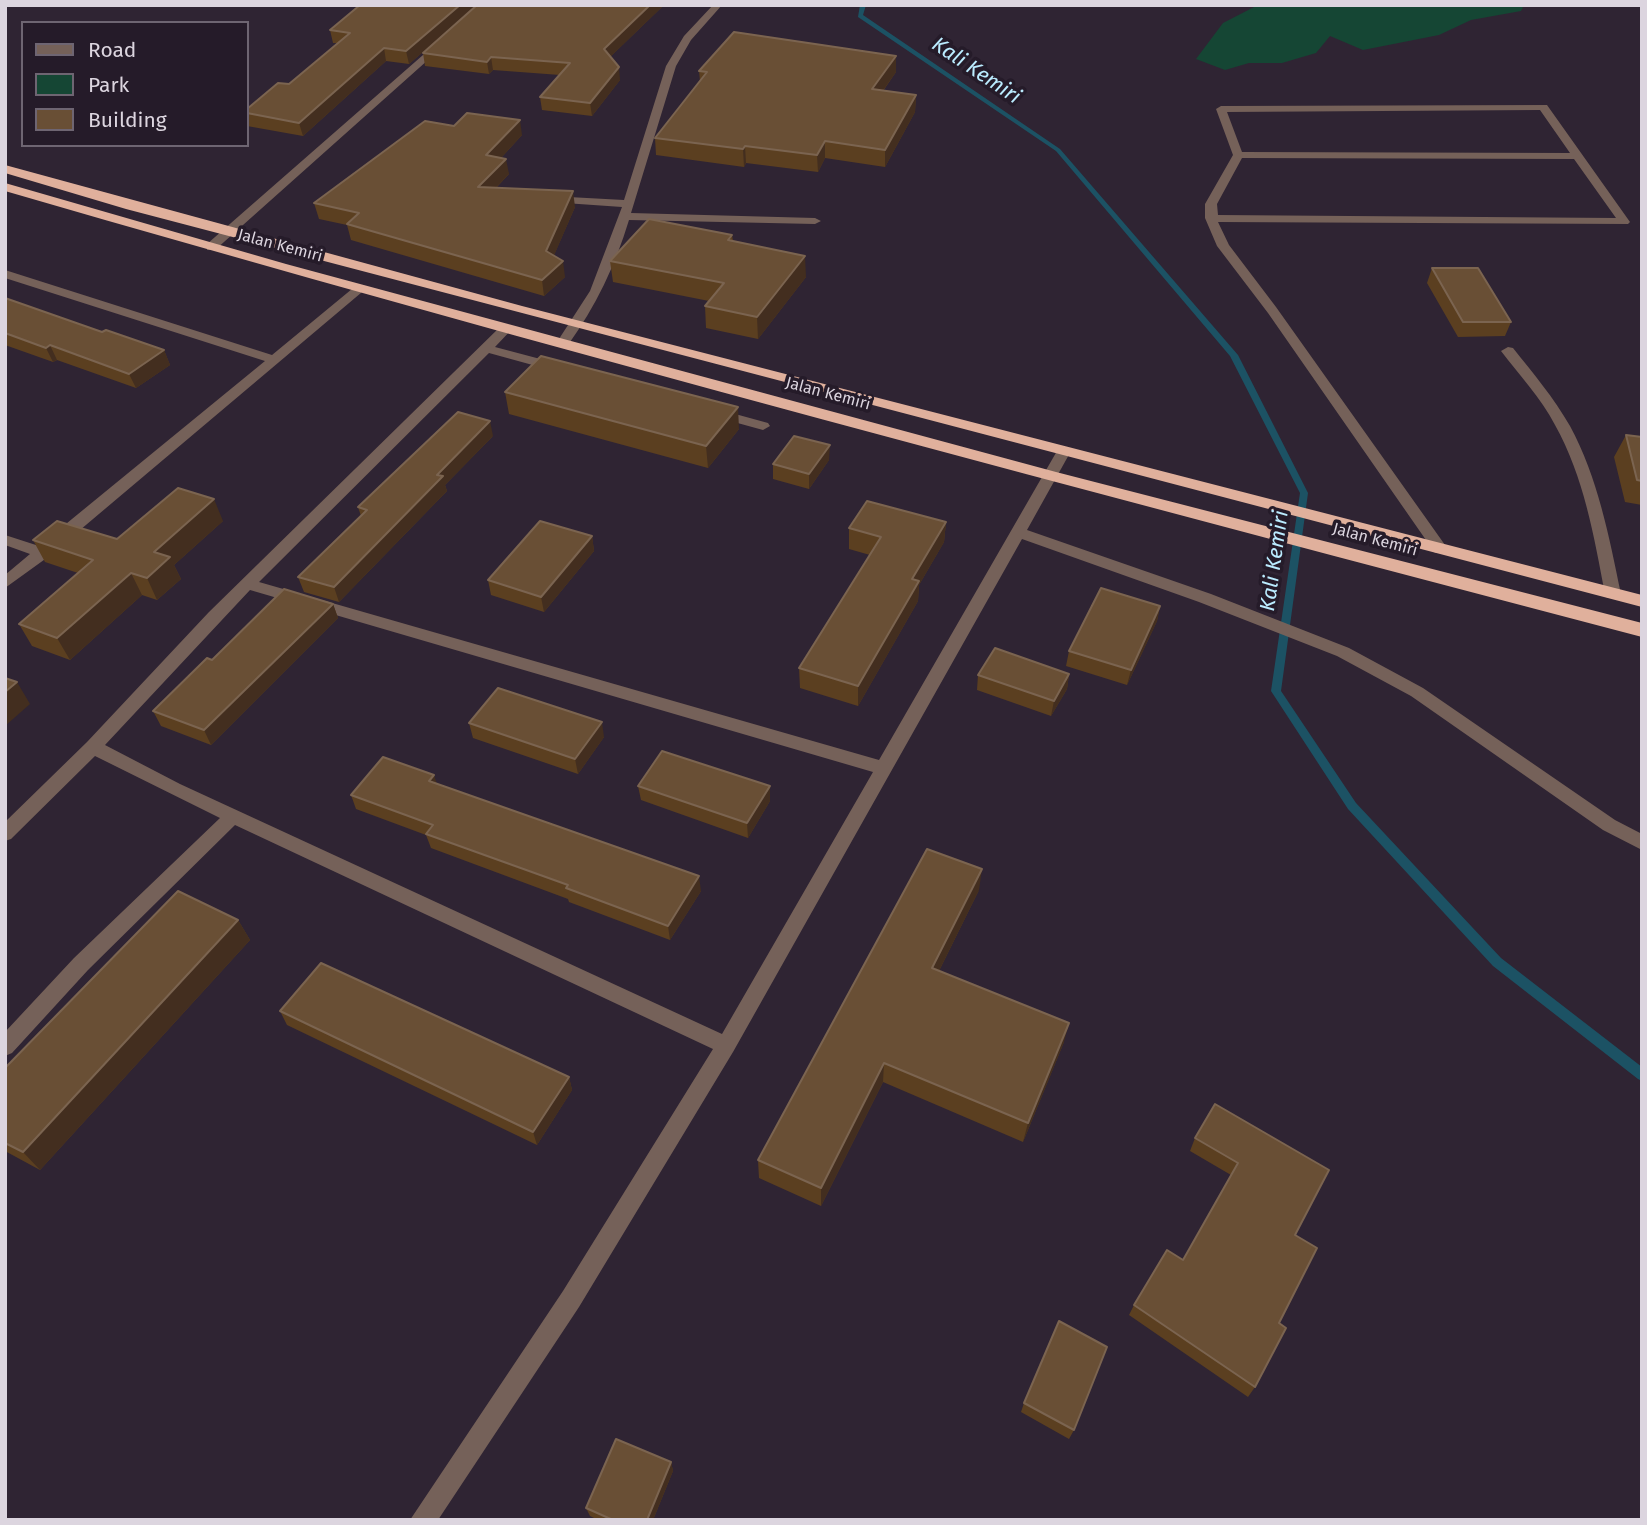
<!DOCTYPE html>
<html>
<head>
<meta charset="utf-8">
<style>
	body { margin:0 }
	#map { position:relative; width:1647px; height:1525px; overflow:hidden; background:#2f2433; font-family:"Fira Sans",sans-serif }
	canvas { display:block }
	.frame { position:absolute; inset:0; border:7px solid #dcd5df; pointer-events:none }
	.legend { position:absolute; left:21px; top:21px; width:228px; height:126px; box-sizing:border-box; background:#251b29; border:2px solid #6e6572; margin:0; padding:9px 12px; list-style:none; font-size:21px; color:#dcd5df }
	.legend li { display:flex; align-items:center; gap:14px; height:35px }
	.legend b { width:35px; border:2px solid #6e6572 }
</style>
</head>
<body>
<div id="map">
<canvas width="1647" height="1525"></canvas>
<div class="frame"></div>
<ul class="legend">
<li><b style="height:9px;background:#756159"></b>Road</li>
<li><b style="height:19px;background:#154634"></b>Park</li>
<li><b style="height:19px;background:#694f35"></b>Building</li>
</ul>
</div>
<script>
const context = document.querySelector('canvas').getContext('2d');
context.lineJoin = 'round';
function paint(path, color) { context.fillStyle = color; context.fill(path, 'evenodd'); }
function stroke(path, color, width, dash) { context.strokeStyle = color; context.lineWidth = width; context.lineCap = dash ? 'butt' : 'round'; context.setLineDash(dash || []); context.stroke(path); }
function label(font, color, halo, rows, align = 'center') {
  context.font = font + ' "Fira Sans",sans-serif'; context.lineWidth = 7; context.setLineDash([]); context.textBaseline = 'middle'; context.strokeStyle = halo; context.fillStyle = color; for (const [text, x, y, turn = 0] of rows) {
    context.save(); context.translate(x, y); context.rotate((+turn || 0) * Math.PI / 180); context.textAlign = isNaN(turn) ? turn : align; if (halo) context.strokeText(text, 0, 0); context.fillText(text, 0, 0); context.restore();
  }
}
const green = new Path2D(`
	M 1258,5 L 1524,5 L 1521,11 L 1471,20 L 1439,35 L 1363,50 L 1330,36 L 1316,53 L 1282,63 L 1249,63 L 1225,70 L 1196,59 L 1223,23 Z`);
const stream = new Path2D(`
	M 860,5 L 866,5 L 863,15 L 1060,149 L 1238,355 L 1308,493 L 1281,691 L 1356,803 L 1501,958 L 1642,1067 L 1642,1081 L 1638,1079 L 1493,966 L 1348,809 L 1271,691 L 1300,493 L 1230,356 L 1056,151 L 858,17 Z`);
const minor = new Path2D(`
	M 713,5 L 722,5 L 691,40 L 676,66 L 631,213 L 815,218 L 821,221 L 815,224 L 629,220 C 615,266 596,306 568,345 L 558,345 L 557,342 L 590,291 L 622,207 L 550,202 L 544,199 L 550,196 L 624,200 L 666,66 L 684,36 Z
	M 439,41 L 447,43 L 215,250 L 207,250 L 207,244 Z
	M 1547,105 L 1630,222 L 1628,224 L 1218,222 L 1229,245 L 1276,307 L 1445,545 L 1448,549 L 1445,553 L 1435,553 L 1268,313 L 1217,246 L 1205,218 L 1205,204 L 1233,155 L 1216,109 L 1221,106 ZM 1540,110 L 1570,153 L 1242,152 L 1227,112 ZM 1242,158 L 1574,159 L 1616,218 L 1218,215 L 1217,204 Z
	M 5,270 L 272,355 L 358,284 L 368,287 L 48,557 L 5,588 L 5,575 L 30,554 L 5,545 L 5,535 L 39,546 L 265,361 L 5,278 Z
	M 507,324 L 513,328 L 495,347 L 563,365 L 563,371 L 558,372 L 489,353 L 259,582 L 879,760 L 1057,451 L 1064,447 L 1071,451 L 1027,530 L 1211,594 L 1349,648 L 1423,688 L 1615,820 L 1642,834 L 1642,850 L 1603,830 L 1411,696 L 1337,656 L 1199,602 L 1022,539 L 733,1052 L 579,1307 L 438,1520 L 410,1520 L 563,1291 L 713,1049 L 235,825 L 88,970 L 12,1053 L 5,1056 L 5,1032 L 74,958 L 220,818 L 95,756 L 11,839 L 5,841 L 5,822 L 87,742 L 209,612 L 502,325 ZM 250,590 L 873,772 L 722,1034 L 180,784 L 105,745 Z
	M 1508,347 L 1513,348 C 1533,373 1554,398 1570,426 C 1598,478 1609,536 1621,594 L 1619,598 L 1607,598 L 1605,594 C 1594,536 1584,477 1555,425 C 1541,398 1520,376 1501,351 Z
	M 717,409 L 768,423 L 770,426 L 763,430 L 712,416 L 710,413 Z`);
const highway = new Path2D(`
	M 5,165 L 522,306 L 1642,595 L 1642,607 L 126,209 L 5,173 Z
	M 5,183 L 286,264 L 1056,472 L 1642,623 L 1642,637 C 1095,493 548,349 5,191 Z`);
const wall = new Path2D(`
	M 477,5 L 409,64 L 386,61 L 303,136 L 247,126 L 247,109 L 289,84 L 338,43 L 333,43 L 330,30 Z
	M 477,5 L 664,5 L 610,57 L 620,80 L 592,116 L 542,110 L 540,97 L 560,75 L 493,70 L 489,74 L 425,66 L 423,53 Z
	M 896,56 L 896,72 L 883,91 L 916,95 L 915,112 L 885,167 L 825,158 L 818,172 L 746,163 L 744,167 L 656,155 L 655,138 L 700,81 L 699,71 Z
	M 454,126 L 522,135 L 501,158 L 509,174 L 496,188 L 575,207 L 554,255 L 565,277 L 544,296 L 351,240 L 347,225 L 319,219 L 314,203 Z
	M 732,235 L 733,241 L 806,277 L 758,339 L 706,328 L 705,306 L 709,301 L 613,282 L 610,261 Z
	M 1432,268 L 1511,322 L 1505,336 L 1458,337 L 1427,283 Z
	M 5,298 L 102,332 L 164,350 L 170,365 L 136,388 L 57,360 L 53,362 L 5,345 Z
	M 505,392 L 739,429 L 708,468 L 509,414 Z
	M 1626,435 L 1642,437 L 1642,505 L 1625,502 L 1614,457 Z
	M 493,436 L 445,485 L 447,491 L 339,602 L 304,592 L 298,577 L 361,516 L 358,507 Z
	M 829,460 L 809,489 L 773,479 L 773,464 Z
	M 223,521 L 174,565 L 181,579 L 157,600 L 142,595 L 70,660 L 32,646 L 19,624 L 78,573 L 45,562 L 33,540 L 117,539 Z
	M 946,522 L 944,542 L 919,585 L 918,601 L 858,706 L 800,688 L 799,668 L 870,555 L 849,549 L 849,528 Z
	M 592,536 L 594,551 L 544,612 L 491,595 L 488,580 Z
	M 333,604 L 338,618 L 211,745 L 161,726 L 153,711 Z
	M 1160,606 L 1157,621 L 1127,685 L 1066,666 L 1069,651 Z
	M 1069,674 L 1067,689 L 1051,716 L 977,690 L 978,675 Z
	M 469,723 L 604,737 L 578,774 L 473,738 Z
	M 437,784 L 701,891 L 670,940 L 569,902 L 568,899 L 431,848 L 426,835 L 356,809 L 351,795 Z
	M 638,786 L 770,786 L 770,801 L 748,838 L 641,800 Z
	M 979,890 L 939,971 L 1064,1042 L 1023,1142 L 883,1082 L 821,1206 L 759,1178 L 758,1160 Z
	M 238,920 L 250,940 L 40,1170 L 5,1151 L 5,1068 Z
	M 280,1011 L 569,1077 L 572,1090 L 537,1145 L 287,1025 Z
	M 1215,1104 L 1295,1235 L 1279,1323 L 1255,1387 L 1248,1397 L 1129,1315 L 1134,1305 L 1183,1260 L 1231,1175 L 1190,1151 L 1195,1138 Z
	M 1024,1403 L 1074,1430 L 1069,1439 L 1021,1412 Z
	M 671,1462 L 673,1471 L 653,1520 L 598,1520 L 590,1516 L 586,1508 Z`);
const shadedWall = new Path2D(`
	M 460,5 L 477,5 L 409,64 L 406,51 Z
	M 650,5 L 664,5 L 605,62 L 604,49 Z
	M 384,48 L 386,61 L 303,136 L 299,123 Z
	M 896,56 L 896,72 L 872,106 L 872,89 Z
	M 491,57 L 493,70 L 489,74 L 487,62 Z
	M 619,67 L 620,80 L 592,116 L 590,103 Z
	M 916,95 L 915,112 L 885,167 L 885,150 Z
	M 520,120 L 522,135 L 489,171 L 486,155 Z
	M 825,141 L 825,158 L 818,172 L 817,155 Z
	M 745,146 L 746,163 L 744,167 L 743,149 Z
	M 506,159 L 509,174 L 481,203 L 478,187 Z
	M 573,191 L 575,207 L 549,267 L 546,251 Z
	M 805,256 L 806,277 L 758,339 L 757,317 Z
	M 563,261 L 565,277 L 544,296 L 542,280 Z
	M 50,345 L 57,360 L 53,362 L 46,348 Z
	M 164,350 L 170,365 L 136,388 L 129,374 Z
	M 738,407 L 739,429 L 708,468 L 706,446 Z
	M 490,421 L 493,436 L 445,485 L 447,491 L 339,602 L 334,587 L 437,475 Z
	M 830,445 L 829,460 L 809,489 L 809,474 Z
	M 214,499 L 223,521 L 174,565 L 181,579 L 157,600 L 147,578 L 154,552 Z
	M 946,522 L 944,542 L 919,585 L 918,601 L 858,706 L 858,686 L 912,579 Z
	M 592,536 L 594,551 L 544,612 L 541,597 Z
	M 131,573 L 142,595 L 70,660 L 57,638 Z
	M 333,604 L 338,618 L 211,745 L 204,730 Z
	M 1160,606 L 1157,621 L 1127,685 L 1131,670 Z
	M 1069,674 L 1067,689 L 1051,716 L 1054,701 Z
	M 17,682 L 30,704 L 5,726 L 5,692 Z
	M 602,722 L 604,737 L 578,774 L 575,759 Z
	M 434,775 L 439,790 L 429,781 Z
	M 770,786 L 770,801 L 748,838 L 747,823 Z
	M 982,869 L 979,890 L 930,989 L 932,968 Z
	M 699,876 L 701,891 L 670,940 L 668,926 Z
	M 238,920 L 250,940 L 40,1170 L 23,1152 Z
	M 1069,1023 L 1064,1042 L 1023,1142 L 1028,1123 Z
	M 884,1063 L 883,1082 L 821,1206 L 821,1188 Z
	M 569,1077 L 572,1090 L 537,1145 L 533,1132 Z
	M 671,1462 L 673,1471 L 653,1520 L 647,1520 Z`);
const building = new Path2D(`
	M 360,5 L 460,5 L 406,51 L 384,48 L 299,123 L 247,113 L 247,109 L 278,83 L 289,84 L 350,33 L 330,30 Z
	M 477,5 L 650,5 L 604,49 L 619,67 L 590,103 L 540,97 L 570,63 L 491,57 L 487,62 L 423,53 Z
	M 734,32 L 896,56 L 872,89 L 916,95 L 885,150 L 825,141 L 817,155 L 745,146 L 743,149 L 655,138 L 707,72 L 699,71 Z
	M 467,113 L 520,120 L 486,155 L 506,159 L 478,187 L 573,191 L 546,251 L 563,261 L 542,280 L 347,224 L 359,213 L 314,203 L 425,121 L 454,126 Z
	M 649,219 L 732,235 L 728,240 L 805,256 L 757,317 L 705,306 L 724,283 L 610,261 Z
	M 1432,268 L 1478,268 L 1511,322 L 1463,322 Z
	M 5,298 L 102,332 L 106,330 L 164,350 L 129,374 L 50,345 L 46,348 L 5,333 Z
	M 541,356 L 738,407 L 706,446 L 505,392 Z
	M 458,412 L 490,421 L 437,475 L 443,476 L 334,587 L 298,577 L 367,510 L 358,507 Z
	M 1626,435 L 1642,437 L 1642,481 L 1637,480 Z
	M 794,436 L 830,445 L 809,474 L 773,464 Z
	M 178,488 L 214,499 L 154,552 L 170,557 L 147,578 L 131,573 L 57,638 L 19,624 L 93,560 L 33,540 L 57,521 L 117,539 Z
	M 867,501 L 946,522 L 912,579 L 919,581 L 858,686 L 799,668 L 881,537 L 849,528 Z
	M 540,521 L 592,536 L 541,597 L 488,580 Z
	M 1101,588 L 1160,606 L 1131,670 L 1069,651 Z
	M 284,589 L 333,604 L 204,730 L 153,711 L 207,658 L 212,660 Z
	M 995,648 L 1069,674 L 1054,701 L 978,675 Z
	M 5,678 L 17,682 L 5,692 Z
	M 498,688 L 602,722 L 575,759 L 469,723 Z
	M 662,751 L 770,786 L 747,823 L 638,786 Z
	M 383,757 L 434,775 L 429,781 L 699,876 L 668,926 L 566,888 L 568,885 L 426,834 L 433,825 L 351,795 Z
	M 927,849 L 982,869 L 932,968 L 1069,1023 L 1028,1123 L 884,1063 L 821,1188 L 758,1160 Z
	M 178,891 L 238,920 L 23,1152 L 5,1143 L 5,1068 Z
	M 321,963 L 569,1077 L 533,1132 L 280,1011 Z
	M 1215,1104 L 1329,1170 L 1295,1235 L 1317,1248 L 1279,1323 L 1286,1328 L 1255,1387 L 1134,1305 L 1167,1250 L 1183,1260 L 1238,1163 L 1195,1138 Z
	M 1059,1321 L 1107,1347 L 1074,1430 L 1024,1403 Z
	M 616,1439 L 671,1462 L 647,1520 L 613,1520 L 586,1508 Z`);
const farStreetnames = [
	["Jalan Kemiri",280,246,15],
	["Jalan Kemiri",828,394,15],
	["Jalan Kemiri",1375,540,15]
];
const waterNames = [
	["Kali Kemiri",976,71,34],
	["Kali Kemiri",1275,561,-82]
];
paint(green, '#154634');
paint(stream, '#1c5264');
paint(minor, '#756159');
paint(highway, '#e0b09c');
paint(wall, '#5b3f20');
paint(shadedWall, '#432e1f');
paint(building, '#694f35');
stroke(building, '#7b6450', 2);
label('16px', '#dcd5df', '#251b29', farStreetnames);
label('italic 21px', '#bbecff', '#251b29', waterNames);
</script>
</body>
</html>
